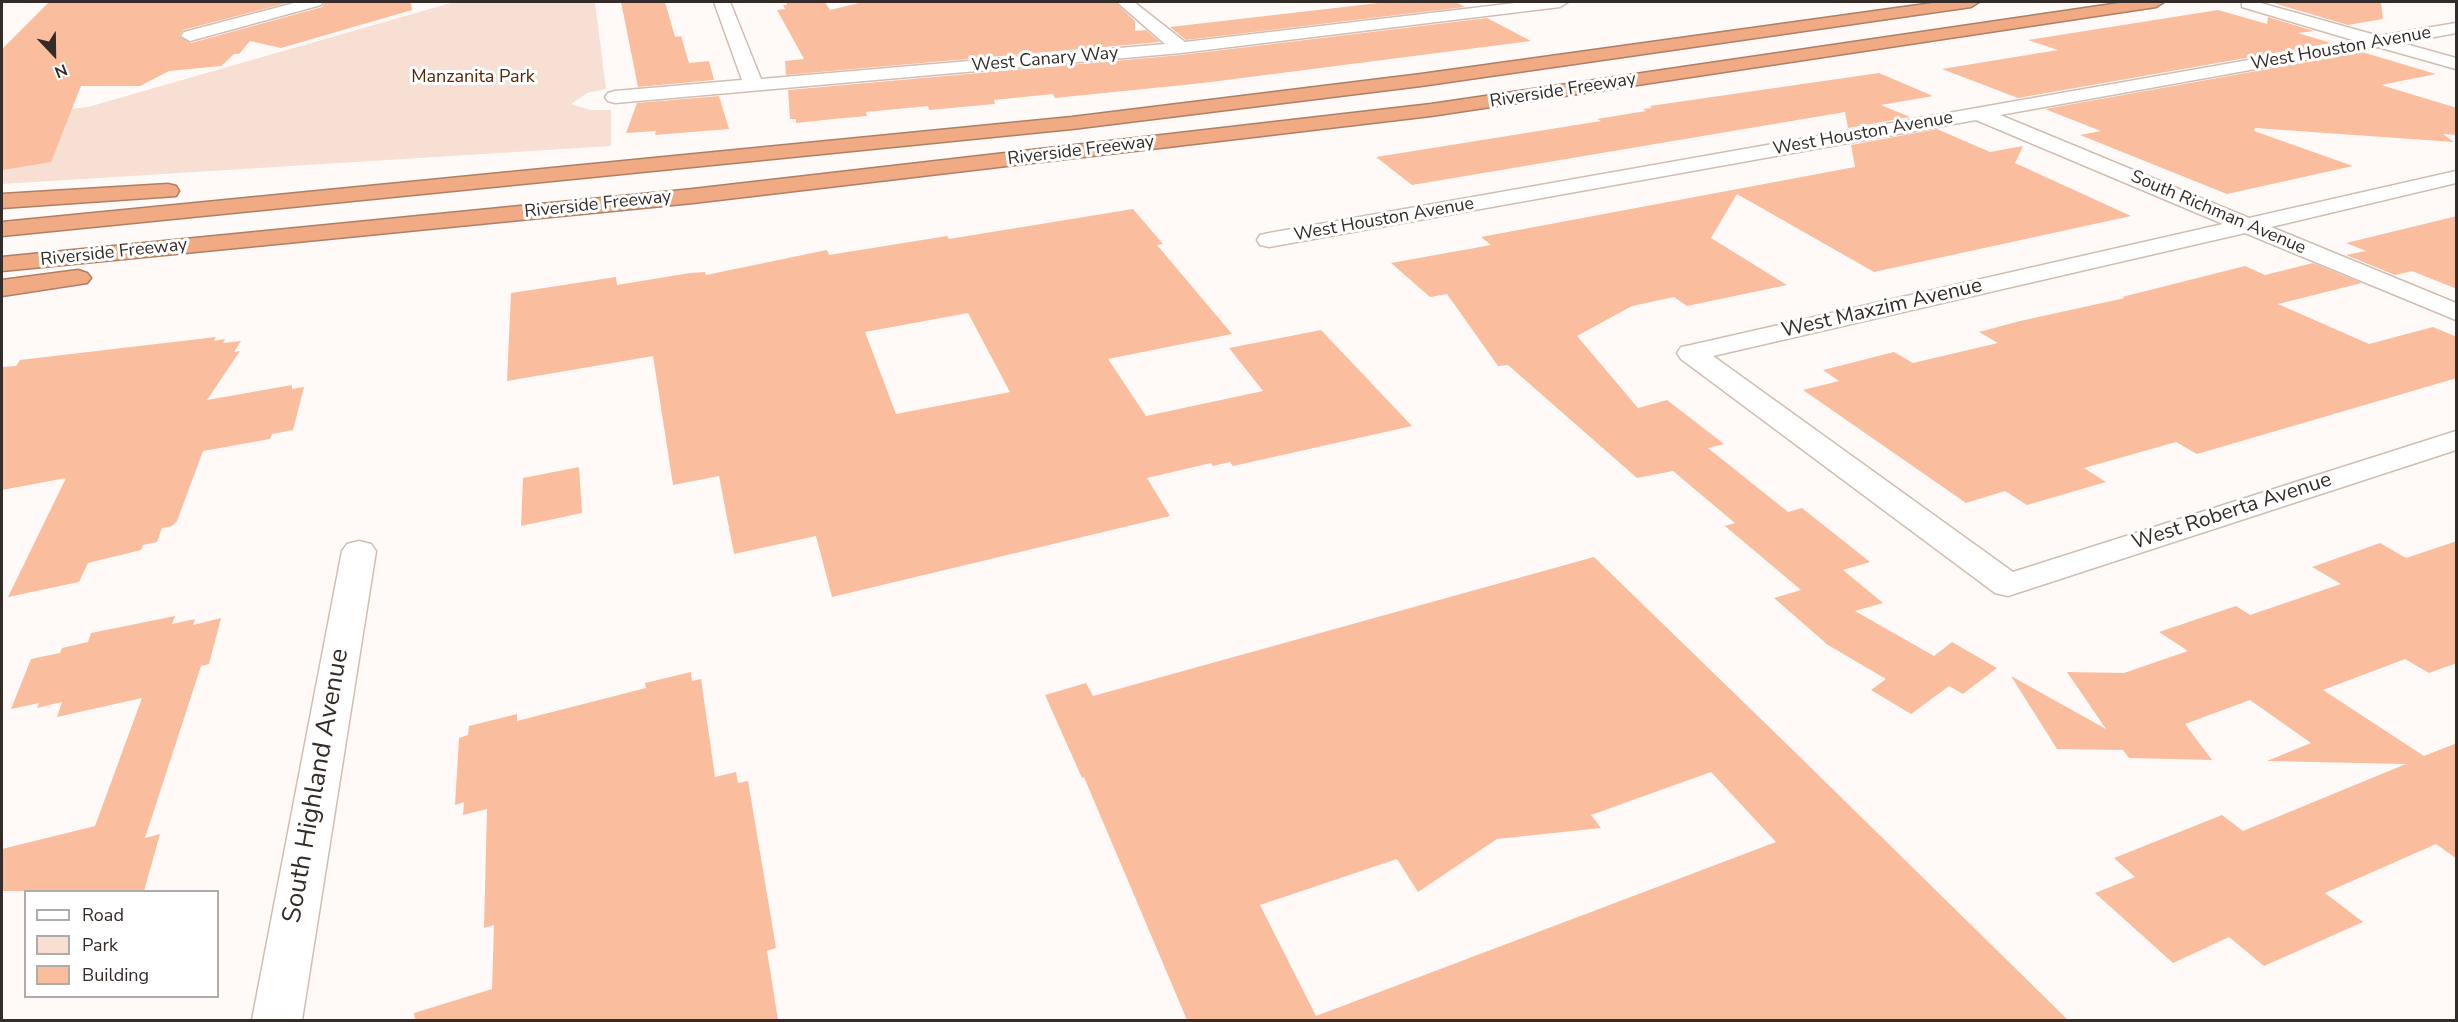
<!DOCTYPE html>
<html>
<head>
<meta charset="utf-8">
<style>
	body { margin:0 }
	#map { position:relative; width:2458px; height:1022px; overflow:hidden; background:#fffaf8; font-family:"Nunito Sans",sans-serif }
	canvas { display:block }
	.frame { position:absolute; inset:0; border:3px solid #342c28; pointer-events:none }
	.legend { position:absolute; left:24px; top:890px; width:195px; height:108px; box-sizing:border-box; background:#fff; border:2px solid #aeaba9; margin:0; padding:8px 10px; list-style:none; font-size:18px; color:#342c28 }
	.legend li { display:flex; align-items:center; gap:12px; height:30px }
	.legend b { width:30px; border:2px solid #aeaba9 }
	.north { position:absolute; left:24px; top:24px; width:60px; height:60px; -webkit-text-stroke:4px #fff; paint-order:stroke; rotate:158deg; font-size:16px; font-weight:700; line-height:24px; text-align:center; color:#342c28 }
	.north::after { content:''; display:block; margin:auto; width:21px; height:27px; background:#342c28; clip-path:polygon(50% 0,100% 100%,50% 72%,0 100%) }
</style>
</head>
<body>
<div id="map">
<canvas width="2458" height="1022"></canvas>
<div class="frame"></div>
<ul class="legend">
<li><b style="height:8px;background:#fff"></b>Road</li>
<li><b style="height:16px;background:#f7dfd3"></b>Park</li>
<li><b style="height:16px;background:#fabe9e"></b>Building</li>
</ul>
<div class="north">N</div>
</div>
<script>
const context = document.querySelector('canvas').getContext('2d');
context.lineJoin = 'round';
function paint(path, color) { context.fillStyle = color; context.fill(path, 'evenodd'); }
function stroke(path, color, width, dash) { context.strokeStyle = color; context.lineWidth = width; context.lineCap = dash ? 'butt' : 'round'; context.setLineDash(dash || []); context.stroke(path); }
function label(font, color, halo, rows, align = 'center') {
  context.font = font + ' "Nunito Sans",sans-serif'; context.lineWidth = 6; context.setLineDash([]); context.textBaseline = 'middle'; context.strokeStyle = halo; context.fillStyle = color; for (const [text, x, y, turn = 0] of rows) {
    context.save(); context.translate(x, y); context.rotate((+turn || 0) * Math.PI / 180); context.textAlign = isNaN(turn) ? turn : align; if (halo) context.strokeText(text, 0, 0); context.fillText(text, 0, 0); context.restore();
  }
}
const green = new Path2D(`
	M 454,2 L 595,2 L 606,89 L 587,93 L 571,104 L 590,110 L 611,110 L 611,146 L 2,184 L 2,117 L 88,107 Z`);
const building = new Path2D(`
	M 49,2 L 291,2 L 183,30 L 179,36 L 191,43 L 322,7 L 325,2 L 411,2 L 412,10 L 281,48 L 250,41 L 239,54 L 234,54 L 221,66 L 169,71 L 140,86 L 81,86 L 51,162 L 2,170 L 2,49 Z
	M 621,2 L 665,2 L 675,37 L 681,36 L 689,63 L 709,61 L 714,80 L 638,87 Z
	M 786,2 L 825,2 L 830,10 L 863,2 L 1115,2 L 1135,21 L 1135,31 L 1146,30 L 1160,42 L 786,75 L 785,61 L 804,59 L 777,10 L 785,9 L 783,5 L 787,5 Z
	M 1387,2 L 1456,2 L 1465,7 L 1186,40 L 1170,27 Z
	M 2270,2 L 2381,2 L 2383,19 L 2348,25 Z
	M 2218,10 L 2267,24 L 2268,17 L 2314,31 L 2298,33 L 2331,43 L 2018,98 L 1942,69 L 2058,50 L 2028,40 Z
	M 1487,18 L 1531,41 L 1203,83 L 1055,98 L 1053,94 L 994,100 L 995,104 L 929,110 L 928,106 L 866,112 L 867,116 L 834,119 L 796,123 L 796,119 L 790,119 L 788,90 L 1181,55 Z
	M 2362,52 L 2436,74 L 2381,85 L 2457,108 L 2457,135 L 2443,134 L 2454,142 L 2255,128 L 2254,131 L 2353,166 L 2227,194 L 2080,135 L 2101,131 L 2045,109 Z
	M 1879,73 L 1933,96 L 1881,105 L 1910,117 L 1848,128 L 1845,112 L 1412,185 L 1376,157 L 1601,121 L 1597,119 L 1646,111 L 1643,109 L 1652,108 L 1650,106 Z
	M 719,96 L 729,129 L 655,135 L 656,131 L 626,133 L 637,103 Z
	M 1937,129 L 1990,152 L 2023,146 L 2015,163 L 2131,216 L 1874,272 L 1737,194 L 1711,238 L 1787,285 L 1687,306 L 1674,297 L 1632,306 L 1577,336 L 1638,408 L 1667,400 L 1724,444 L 1708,448 L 1788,512 L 1802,508 L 1870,562 L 1843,570 L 1883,603 L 1855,611 L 1934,656 L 1952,642 L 1997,668 L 1963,694 L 1949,686 L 1911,714 L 1871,690 L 1886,679 L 1828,645 L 1774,598 L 1801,590 L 1725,526 L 1735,523 L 1673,471 L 1637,478 L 1508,365 L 1498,366 L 1447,294 L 1430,297 L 1391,263 L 1491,245 L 1481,237 L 1855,167 L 1851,145 Z
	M 1133,209 L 1163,244 L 1157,245 L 1232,334 L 1108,359 L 1146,416 L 1263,391 L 1229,348 L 1321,330 L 1412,426 L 1233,466 L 1230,462 L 1213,466 L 1211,463 L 1147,478 L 1170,516 L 832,597 L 816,536 L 734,554 L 719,476 L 673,485 L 653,356 L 507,381 L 511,293 L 616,277 L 617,285 L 690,273 L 705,272 L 706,275 L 827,250 L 829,255 L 947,236 L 949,239 ZM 968,313 L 1010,392 L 896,414 L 865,332 Z
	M 2457,216 L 2457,289 L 2412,271 L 2395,275 L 2346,255 L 2366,251 L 2346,243 Z
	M 2313,263 L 2362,283 L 2278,304 L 2369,344 L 2433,327 L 2457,337 L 2457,378 L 2197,454 L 2176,442 L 2084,468 L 2106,482 L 2027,505 L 2005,491 L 1966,503 L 1803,390 L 1839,381 L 1823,370 L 1894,352 L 1913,363 L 1998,343 L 1979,332 L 2020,321 L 2125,298 L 2122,297 L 2245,266 L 2265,275 Z
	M 216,337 L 214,341 L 225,339 L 223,343 L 241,341 L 234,352 L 240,351 L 207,400 L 292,385 L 292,389 L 304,387 L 293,430 L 272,434 L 270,439 L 203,451 L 177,521 L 172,526 L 162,528 L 157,542 L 143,545 L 141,550 L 88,563 L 79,582 L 8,597 L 66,478 L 2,490 L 2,367 L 16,366 L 20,360 Z
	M 579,467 L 582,513 L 521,526 L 523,478 Z
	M 2457,541 L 2457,663 L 2429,673 L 2405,659 L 2323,690 L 2424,756 L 2457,743 L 2457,859 L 2436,844 L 2325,893 L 2363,922 L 2264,966 L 2229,937 L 2173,963 L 2095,893 L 2135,877 L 2114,858 L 2222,815 L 2243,831 L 2406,764 L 2267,761 L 2311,743 L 2250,700 L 2185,724 L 2212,760 L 2129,758 L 2123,750 L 2057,749 L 2011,676 L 2106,729 L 2067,672 L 2124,673 L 2188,651 L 2159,632 L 2236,606 L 2250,615 L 2341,584 L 2312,567 L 2380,543 L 2406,558 Z
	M 1594,557 L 1800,757 L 2068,1020 L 1187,1020 L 1084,777 L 1082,778 L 1045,695 L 1086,683 L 1093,696 ZM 1711,772 L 1776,842 L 1316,1016 L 1260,905 L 1397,859 L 1418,892 L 1497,839 L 1601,828 L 1591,815 Z
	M 175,616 L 172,624 L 195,619 L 193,625 L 221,618 L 209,664 L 201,666 L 145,838 L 160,834 L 144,891 L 2,891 L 2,849 L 95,826 L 142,698 L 57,717 L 62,702 L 37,708 L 39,703 L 11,709 L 31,659 L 60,653 L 62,648 L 88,642 L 91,633 Z
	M 691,672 L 692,681 L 701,679 L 715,777 L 736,772 L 738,783 L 748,781 L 776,948 L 767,951 L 778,1020 L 415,1020 L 414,1013 L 492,989 L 494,925 L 484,928 L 487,809 L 463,815 L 464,802 L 455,805 L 459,738 L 468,735 L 469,726 L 517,714 L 517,721 L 646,688 L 645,683 Z`);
const minor = new Path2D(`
	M 298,2 L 323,2 L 321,5 L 190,41 L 181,36 L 184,32 Z
	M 714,2 L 730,2 L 761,79 L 1165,44 L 1117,2 L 1134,2 L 1185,42 L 1524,2 L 1568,2 L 1560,7 L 1181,53 L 615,103 L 608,101 L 605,97 L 608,93 L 615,91 L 742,80 Z
	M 2242,2 L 2257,2 L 2379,36 L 2456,23 L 2456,33 L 2402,43 L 2456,58 L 2456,69 L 2378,47 L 2000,115 L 2249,218 L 2456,171 L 2456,183 L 2271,227 L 2456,303 L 2456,320 L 2245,233 L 1713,356 L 2013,572 L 2456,431 L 2456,450 L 2008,596 L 1995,593 L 1681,359 L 1677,353 L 1681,347 L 1691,345 L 2223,224 L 1976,120 L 1269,247 L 1260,245 L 1257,240 L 1260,235 L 1269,233 L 2356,41 L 2242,7 Z
	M 359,541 L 371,544 L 376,551 L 302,1020 L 252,1020 L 342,551 L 347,544 Z`);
const highway = new Path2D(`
	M 1940,2 L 1979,2 L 1971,7 L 1421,86 L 1072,129 L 2,236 L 2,222 L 1072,117 L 1421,74 Z
	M 2126,2 L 2164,2 L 2156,7 L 1431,116 L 693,203 L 2,271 L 2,257 L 693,189 L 1431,104 Z
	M 168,184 L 176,186 L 179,191 L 176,196 L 2,208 L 2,194 Z
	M 78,270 L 87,273 L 91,278 L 87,283 L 2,296 L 2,280 Z`);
const farStreetnames = [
	["West Houston Avenue",2341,49,-10],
	["West Canary Way",1045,60,-5],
	["Riverside Freeway",1563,91,-9],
	["West Houston Avenue",1863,134,-10],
	["Riverside Freeway",1081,151,-7],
	["Riverside Freeway",598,205,-6],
	["South Richman Avenue",2218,213,23],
	["West Houston Avenue",1384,220,-10],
	["Riverside Freeway",114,253,-6]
];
const farParknames = [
	["Manzanita Park",473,78]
];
const streetNames = [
	["West Maxzim Avenue",1882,309,-13],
	["West Roberta Avenue",2232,512,-18]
];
const nearStreetnames = [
	["South Highland Avenue",317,786,-80]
];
paint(green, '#f7dfd3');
paint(building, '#fabe9e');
stroke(minor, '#d1bdb2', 3);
stroke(highway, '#ae7f64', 3);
paint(minor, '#fff');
paint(highway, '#f0ab85');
label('18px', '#342c28', '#fff', farStreetnames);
label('18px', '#5a2600', '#fff', farParknames);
label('21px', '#342c28', '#fff', streetNames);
label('26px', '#342c28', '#fff', nearStreetnames);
</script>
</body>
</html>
